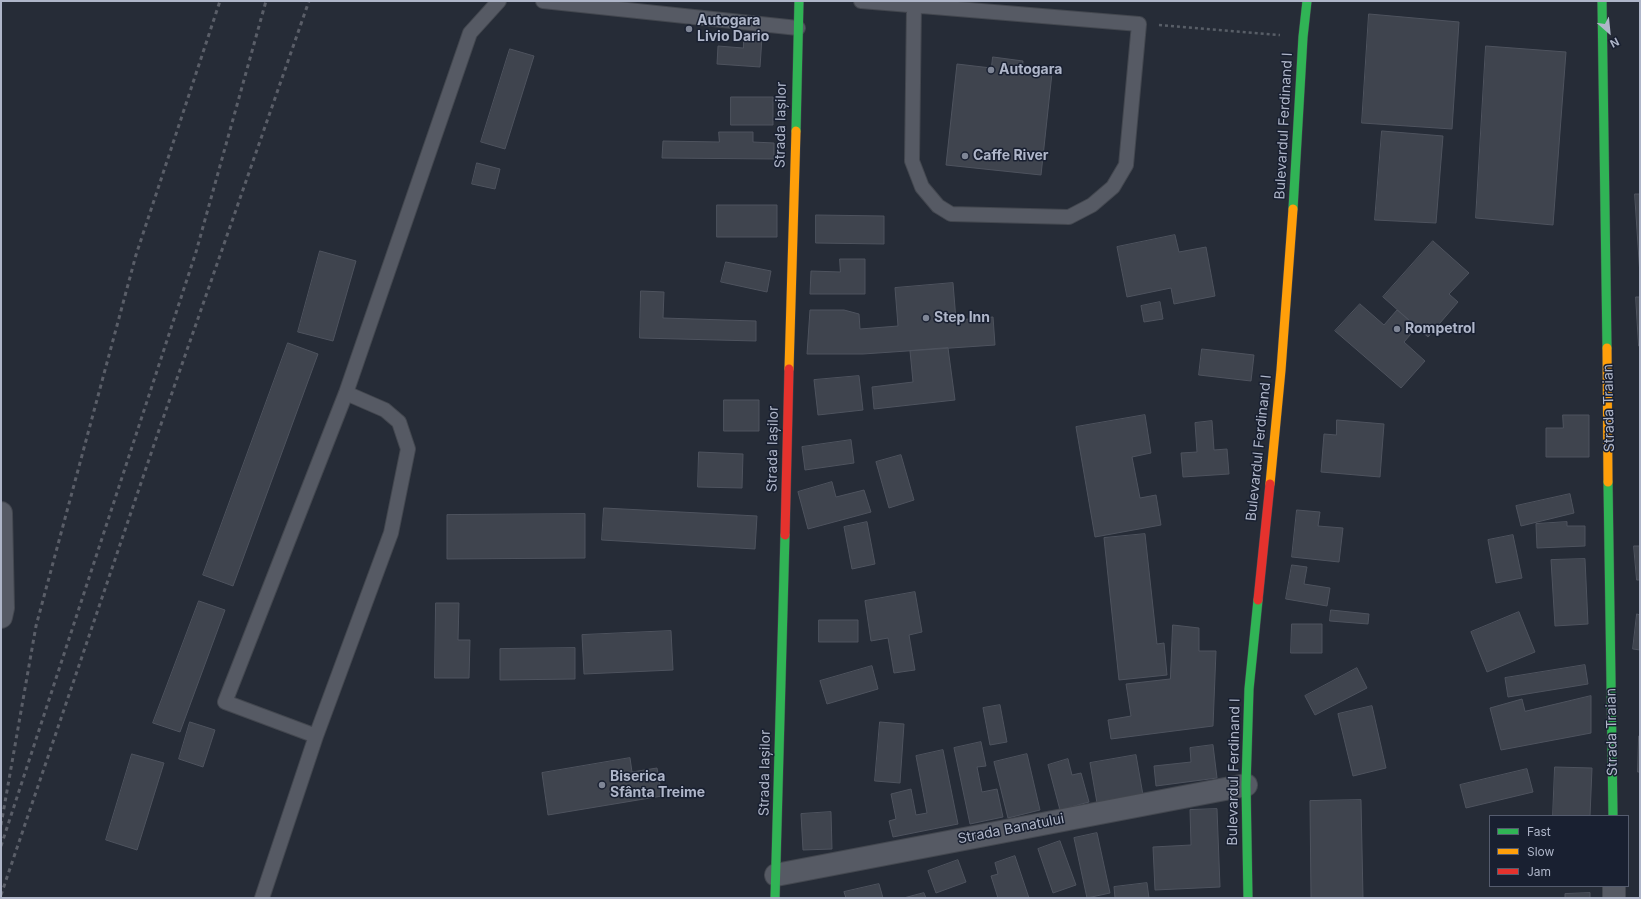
<!DOCTYPE html>
<html>
<head>
<meta charset="utf-8">
<style>
	body { margin:0 }
	#map { position:relative; width:1641px; height:899px; overflow:hidden; background:#262c37; font-family:Inter,sans-serif }
	canvas { display:block }
	.frame { position:absolute; inset:0; border:2px solid #afb6c9; pointer-events:none }
	.legend { position:absolute; left:1489px; top:815px; width:140px; height:72px; box-sizing:border-box; background:#192031; border:1px solid #555c6e; margin:0; padding:5px 7px; list-style:none; font-size:12px; color:#afb6c9 }
	.legend li { display:flex; align-items:center; gap:8px; height:20px }
	.legend b { width:20px; border:1px solid #555c6e }
	.north { position:absolute; left:1589px; top:12px; width:40px; height:40px; -webkit-text-stroke:3px #192031; paint-order:stroke; rotate:153deg; font-size:11px; font-weight:700; line-height:16px; text-align:center; color:#afb6c9 }
	.north::after { content:''; display:block; margin:auto; width:14px; height:18px; background:#afb6c9; clip-path:polygon(50% 0,100% 100%,50% 72%,0 100%) }
</style>
</head>
<body>
<div id="map">
<canvas width="1641" height="899"></canvas>
<div class="frame"></div>
<ul class="legend">
<li><b style="height:5px;background:#30b455"></b>Fast</li>
<li><b style="height:5px;background:#ff9f0a"></b>Slow</li>
<li><b style="height:5px;background:#e5322d"></b>Jam</li>
</ul>
<div class="north">N</div>
</div>
<script>
const context = document.querySelector('canvas').getContext('2d');
context.lineJoin = 'round';
function paint(path, color) { context.fillStyle = color; context.fill(path, 'evenodd'); }
function stroke(path, color, width, dash) { context.strokeStyle = color; context.lineWidth = width; context.lineCap = dash ? 'butt' : 'round'; context.setLineDash(dash || []); context.stroke(path); }
function label(font, color, halo, rows, align = 'center') {
  context.font = font + ' Inter,sans-serif'; context.lineWidth = 3; context.setLineDash([]); context.textBaseline = 'middle'; context.strokeStyle = halo; context.fillStyle = color; for (const [text, x, y, turn = 0] of rows) {
    context.save(); context.translate(x, y); context.rotate((+turn || 0) * Math.PI / 180); context.textAlign = isNaN(turn) ? turn : align; if (halo) context.strokeText(text, 0, 0); context.fillText(text, 0, 0); context.restore();
  }
}
const building = new Path2D(`
	M 1369,14 L 1459,22 L 1452,129 L 1362,123 Z
	M 744,36 L 762,37 L 760,67 L 717,64 L 718,46 L 743,48 Z
	M 1486,46 L 1566,52 L 1553,225 L 1476,218 Z
	M 510,49 L 534,56 L 505,149 L 481,142 Z
	M 993,57 L 1023,61 L 1022,70 L 1052,73 L 1041,175 L 946,165 L 957,64 L 991,68 Z
	M 731,97 L 773,97 L 773,125 L 731,125 Z
	M 1382,131 L 1443,136 L 1436,223 L 1375,220 Z
	M 719,132 L 753,132 L 753,142 L 774,143 L 774,159 L 662,158 L 663,141 L 719,142 Z
	M 477,163 L 500,169 L 495,189 L 472,184 Z
	M 1635,194 L 1640,194 L 1640,275 Z
	M 717,205 L 777,205 L 777,237 L 717,237 Z
	M 816,215 L 884,216 L 884,244 L 816,243 Z
	M 1175,235 L 1179,252 L 1206,247 L 1215,296 L 1174,304 L 1171,288 L 1127,297 L 1117,247 Z
	M 1433,241 L 1469,273 L 1449,294 L 1458,302 L 1428,337 L 1383,297 Z
	M 320,251 L 356,261 L 333,341 L 298,332 Z
	M 840,259 L 865,259 L 865,294 L 810,294 L 811,271 L 840,272 Z
	M 726,262 L 771,271 L 767,292 L 721,282 Z
	M 953,283 L 956,320 L 993,317 L 995,345 L 863,354 L 807,354 L 810,310 L 844,310 L 859,314 L 860,329 L 898,326 L 895,288 Z
	M 641,291 L 664,292 L 663,318 L 756,321 L 756,341 L 640,338 Z
	M 1636,297 L 1640,297 L 1640,346 L 1639,346 Z
	M 1160,302 L 1163,319 L 1144,322 L 1141,306 Z
	M 1360,304 L 1384,325 L 1397,310 L 1417,327 L 1404,342 L 1425,361 L 1401,388 L 1335,331 Z
	M 288,343 L 318,354 L 233,586 L 203,575 Z
	M 948,348 L 955,400 L 874,409 L 872,387 L 913,382 L 910,351 Z
	M 1202,349 L 1254,355 L 1251,381 L 1199,375 Z
	M 859,376 L 863,410 L 818,415 L 814,380 Z
	M 724,400 L 759,400 L 759,431 L 724,431 Z
	M 1145,415 L 1151,453 L 1132,457 L 1140,498 L 1156,495 L 1161,525 L 1095,537 L 1076,427 Z
	M 1563,415 L 1589,415 L 1589,457 L 1546,457 L 1546,428 L 1563,428 Z
	M 1337,420 L 1384,424 L 1380,477 L 1321,472 L 1324,434 L 1336,435 Z
	M 1212,421 L 1214,450 L 1227,449 L 1229,474 L 1183,477 L 1181,453 L 1197,452 L 1195,423 Z
	M 851,440 L 854,463 L 805,470 L 802,447 Z
	M 699,452 L 743,454 L 742,488 L 698,487 Z
	M 901,455 L 914,500 L 889,508 L 876,462 Z
	M 832,482 L 836,497 L 864,490 L 871,512 L 808,529 L 798,492 Z
	M 1570,494 L 1574,513 L 1521,526 L 1516,506 Z
	M 604,508 L 757,516 L 755,549 L 602,540 Z
	M 1297,510 L 1320,512 L 1318,526 L 1343,528 L 1339,562 L 1292,557 Z
	M 585,514 L 585,558 L 447,559 L 447,515 Z
	M 867,522 L 875,564 L 852,569 L 844,527 Z
	M 1567,522 L 1567,526 L 1585,526 L 1585,546 L 1537,548 L 1536,524 Z
	M 1145,534 L 1157,644 L 1164,643 L 1167,675 L 1119,680 L 1104,538 Z
	M 1513,535 L 1522,578 L 1496,583 L 1488,540 Z
	M 1634,546 L 1640,546 L 1640,580 L 1637,580 Z
	M 1585,559 L 1588,624 L 1555,626 L 1551,560 Z
	M 1292,565 L 1307,567 L 1304,584 L 1330,588 L 1327,606 L 1286,599 Z
	M 915,592 L 922,632 L 909,635 L 915,670 L 894,673 L 888,638 L 871,641 L 865,601 Z
	M 199,601 L 225,610 L 180,732 L 153,723 Z
	M 436,603 L 459,603 L 458,640 L 470,640 L 469,678 L 435,678 Z
	M 1331,610 L 1369,614 L 1368,624 L 1330,621 Z
	M 1519,612 L 1535,652 L 1487,672 L 1471,632 Z
	M 1637,614 L 1640,615 L 1640,650 L 1633,649 Z
	M 819,620 L 858,620 L 858,642 L 819,642 Z
	M 1292,624 L 1322,624 L 1322,653 L 1291,653 Z
	M 1173,625 L 1199,628 L 1199,651 L 1216,651 L 1213,726 L 1111,739 L 1108,720 L 1131,716 L 1126,684 L 1170,679 Z
	M 671,631 L 673,670 L 584,674 L 582,635 Z
	M 575,648 L 575,679 L 500,680 L 500,649 Z
	M 1585,665 L 1588,684 L 1508,697 L 1505,678 Z
	M 872,666 L 878,689 L 827,704 L 820,681 Z
	M 1357,668 L 1367,688 L 1315,715 L 1305,696 Z
	M 1591,696 L 1591,733 L 1501,750 L 1490,708 L 1522,699 L 1525,711 Z
	M 1000,705 L 1007,742 L 990,745 L 983,708 Z
	M 1372,706 L 1386,768 L 1353,776 L 1338,714 Z
	M 190,722 L 215,730 L 203,767 L 179,759 Z
	M 880,722 L 904,724 L 900,783 L 875,781 Z
	M 1639,736 L 1640,736 L 1640,772 L 1638,772 Z
	M 981,742 L 986,766 L 977,767 L 982,792 L 997,789 L 1003,817 L 970,824 L 954,748 Z
	M 1213,745 L 1217,778 L 1156,786 L 1154,766 L 1191,762 L 1190,748 Z
	M 943,750 L 958,824 L 893,837 L 889,821 L 896,819 L 891,794 L 911,789 L 916,815 L 927,813 L 916,756 Z
	M 132,754 L 164,763 L 137,850 L 106,840 Z
	M 1027,754 L 1040,810 L 1008,818 L 994,762 Z
	M 1136,755 L 1143,795 L 1097,803 L 1090,763 Z
	M 630,758 L 632,772 L 657,768 L 662,796 L 548,815 L 542,773 Z
	M 1068,759 L 1072,775 L 1081,773 L 1089,802 L 1060,810 L 1048,765 Z
	M 1555,767 L 1592,768 L 1590,816 L 1553,816 Z
	M 1527,769 L 1533,792 L 1466,808 L 1460,785 Z
	M 1361,800 L 1363,898 L 1311,898 L 1310,801 Z
	M 1217,809 L 1220,887 L 1155,890 L 1153,847 L 1191,845 L 1190,810 Z
	M 831,812 L 832,849 L 803,850 L 801,814 Z
	M 1097,833 L 1110,893 L 1087,898 L 1074,838 Z
	M 1060,841 L 1076,885 L 1053,893 L 1038,849 Z
	M 1015,856 L 1029,898 L 998,898 L 991,876 L 998,874 L 995,863 Z
	M 958,860 L 966,882 L 936,893 L 928,871 Z
	M 1147,883 L 1149,898 L 1115,898 L 1114,887 Z
	M 879,884 L 883,898 L 846,898 L 844,892 Z
	M 924,893 L 926,898 L 904,898 Z
	M 1590,893 L 1590,898 L 1565,898 L 1565,894 Z`);
const path = new Path2D(`
	M 1159,25 L 1280,35`);
const lane = new Path2D(`
	M 543,1 L 798,28
	M 861,1 L 1139,24 L 1126,165 L 1113,187 L 1092,205 L 1069,217 L 951,214 L 938,206 L 922,187 L 912,161 L 914,6
	M 316,736 L 225,702 L 346,393 L 470,33 L 499,1
	M 262,898 L 316,736 L 391,533 L 408,449 L 399,422 L 385,410 L 346,393`);
const street = new Path2D(`
	M 1,513 L 3,608 L 1,617
	M 776,875 L 1246,785
	M 1614,886 L 1614,898`);
const fast = new Path2D(`
	M 1602,1 L 1607,348
	M 796,131 L 799,1
	M 1293,209 L 1303,37 L 1307,1
	M 1608,482 L 1613,816
	M 775,898 L 785,535
	M 1248,898 L 1246,785 L 1249,689 L 1258,600`);
const slow = new Path2D(`
	M 1607,348 L 1608,482
	M 789,369 L 796,131
	M 1270,484 L 1281,370 L 1293,209`);
const jam = new Path2D(`
	M 785,535 L 789,369
	M 1258,600 L 1270,484`);
const rail = new Path2D(`
	M 1,825 L 36,626 L 136,255 L 220,1
	M 1,846 L 196,252 L 266,1
	M 1,895 L 159,430 L 309,1`);
const markers = [
	[689,29,4,"#7f8696"],
	[991,70,4,"#7f8696"],
	[965,156,4,"#7f8696"],
	[926,318,4,"#7f8696"],
	[1397,329,4,"#7f8696"],
	[602,785,4,"#7f8696"]
];
const poiNames = [
	["Autogara",697,21],
	["Livio Dario",697,37],
	["Autogara",999,70],
	["Caffe River",973,156],
	["Step Inn",934,318],
	["Rompetrol",1405,329],
	["Biserica",610,777],
	["Sfânta Treime",610,793]
];
const streetNames = [
	["Strada Iașilor",781,125,-89],
	["Bulevardul Ferdinand I",1284,126,-87],
	["Strada Traian",1609,408,-91],
	["Bulevardul Ferdinand I",1259,448,-84],
	["Strada Iașilor",773,449,-89],
	["Strada Traian",1612,732,-91],
	["Bulevardul Ferdinand I",1234,772,-89],
	["Strada Iașilor",765,773,-89],
	["Strada Banatului",1011,829,-11]
];
paint(building, '#3f444e');
stroke(building, '#4e535e', 1);
stroke(lane, '#43474f', 16);
stroke(street, '#43474f', 24);
stroke(fast, '#43474f', 10);
stroke(slow, '#43474f', 10);
stroke(jam, '#43474f', 10);
stroke(path, '#585e67', 2.5, [3, 3]);
stroke(lane, '#565a64', 14);
stroke(street, '#565a64', 22);
stroke(fast, '#30b455', 9);
stroke(slow, '#ff9f0a', 9);
stroke(jam, '#e5322d', 9);
stroke(rail, '#5a5e68', 3, [4, 4]);
for (const [x, y, r, color] of markers) { const dot = new Path2D(); dot.arc(x, y, r, 0, 2 * Math.PI); context.fillStyle = color; context.fill(dot); stroke(dot, '#192031', 1.5); }
label('bold 14px', '#afb6c9', '#192031', poiNames, 'left');
label('14px', '#afb6c9', '#192031', streetNames);
</script>
</body>
</html>
